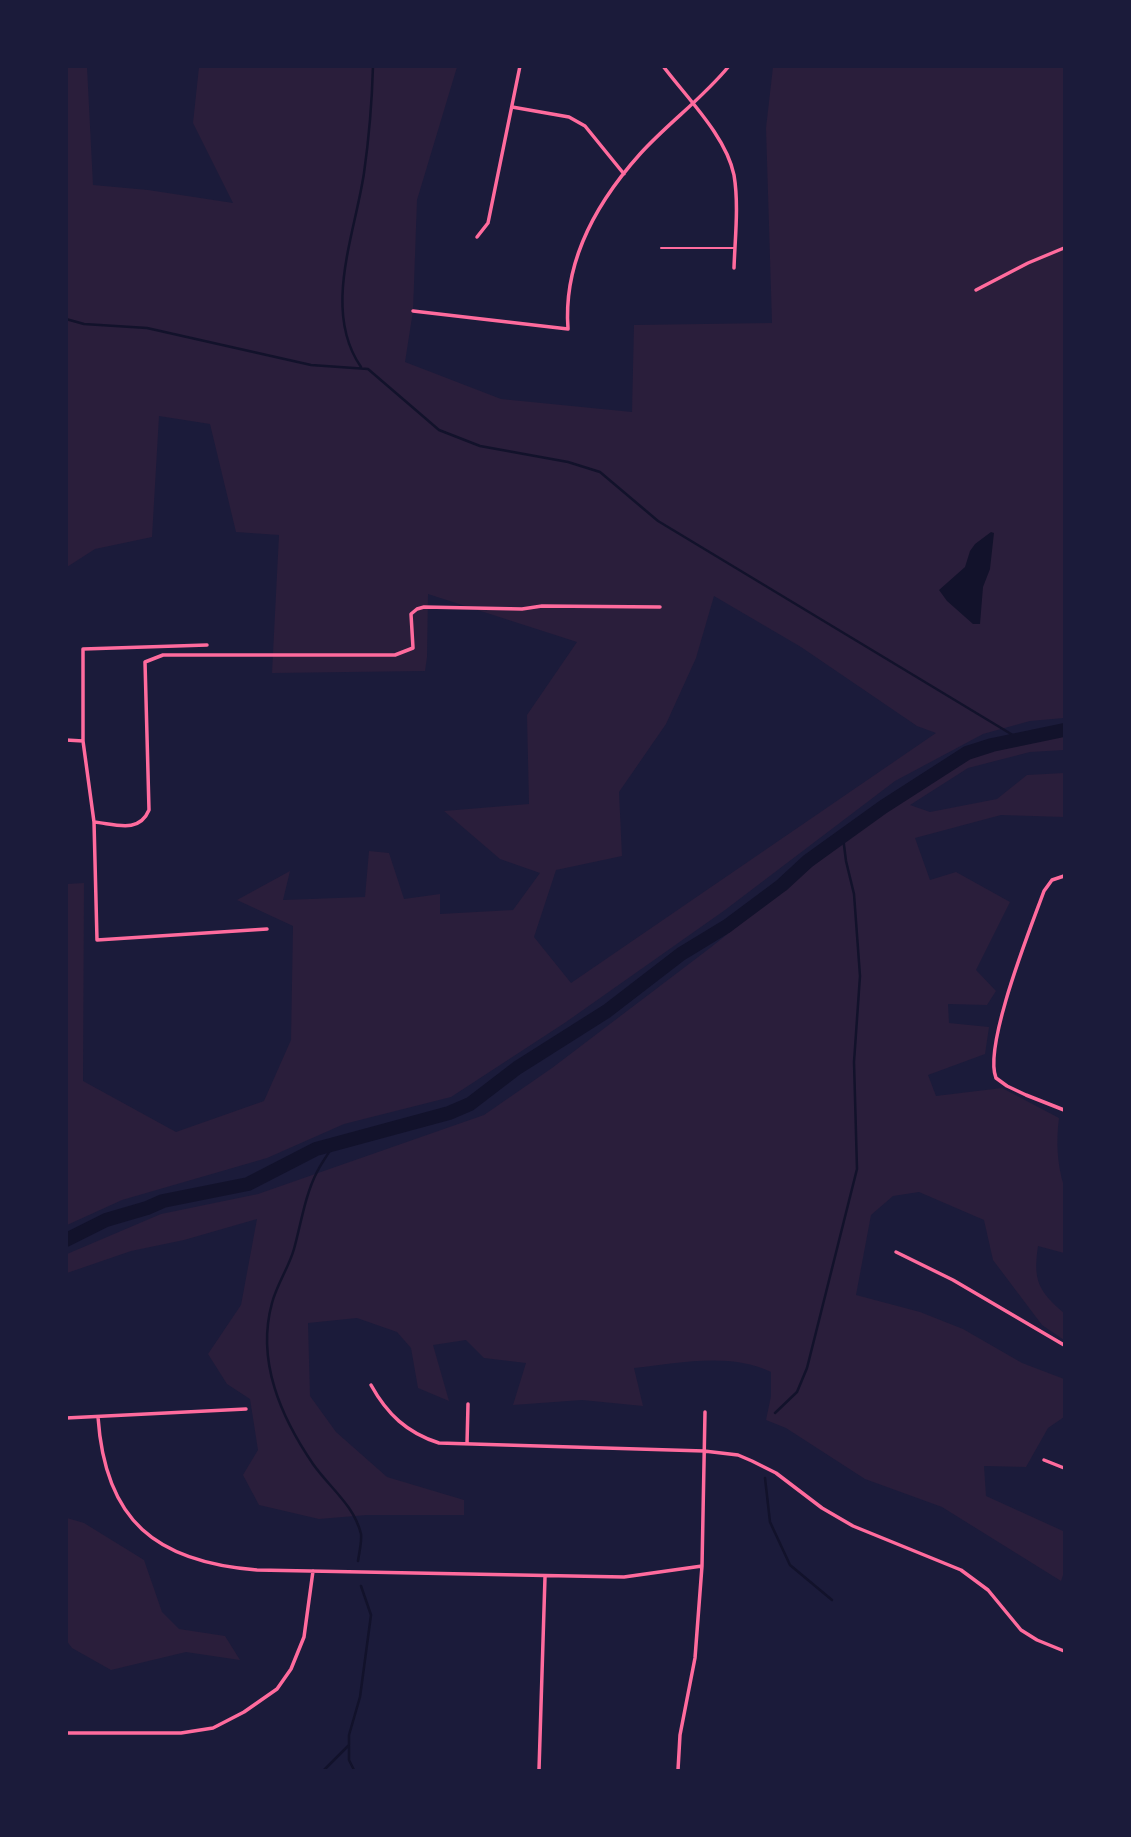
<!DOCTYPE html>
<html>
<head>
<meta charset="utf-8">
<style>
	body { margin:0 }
	#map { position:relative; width:1131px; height:1837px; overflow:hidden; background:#1b1b3a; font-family:"Roboto Condensed",sans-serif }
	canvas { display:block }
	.frame { position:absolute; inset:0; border:68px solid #1b1b3a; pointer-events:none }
</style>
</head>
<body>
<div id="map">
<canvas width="1131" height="1837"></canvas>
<div class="frame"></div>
</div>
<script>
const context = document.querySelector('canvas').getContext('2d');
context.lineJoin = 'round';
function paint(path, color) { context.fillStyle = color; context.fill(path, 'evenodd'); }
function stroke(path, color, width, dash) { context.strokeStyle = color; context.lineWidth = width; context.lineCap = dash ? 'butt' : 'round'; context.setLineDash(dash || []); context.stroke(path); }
const green = new Path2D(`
	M 67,67 L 87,67 L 93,185 L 148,190 L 233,203 L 193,123 L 199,67 L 457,67 L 417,200 L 413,311 L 405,362 L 501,399 L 632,412 L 634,325 L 772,323 L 766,128 L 773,67 L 1064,67 L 1064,718 L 1030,721 L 983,734 L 895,781 L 725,910 L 566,1022 L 451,1097 L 344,1124 L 267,1158 L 122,1200 L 67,1225 L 67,884 L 84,883 L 83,1081 L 176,1132 L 264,1101 L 291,1040 L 293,926 L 237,900 L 290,871 L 283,900 L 365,897 L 369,851 L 389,853 L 404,899 L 440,894 L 440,914 L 513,910 L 540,873 L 500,859 L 444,811 L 529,804 L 527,715 L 577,642 L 428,594 L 427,657 L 425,671 L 272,673 L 279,535 L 236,532 L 210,424 L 159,416 L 152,537 L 95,549 L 67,567 ZM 714,596 L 801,647 L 917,726 L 936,733 L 571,983 L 534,937 L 556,870 L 622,856 L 619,792 L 666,724 L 696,658 Z
	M 1064,736 L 1064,750 L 1030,752 L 968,768 L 910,805 L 930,812 L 997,799 L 1027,775 L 1064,773 L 1064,817 L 1001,815 L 915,838 L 930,880 L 956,872 L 1010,902 L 976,970 L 996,991 L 987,1005 L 948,1004 L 949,1023 L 989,1027 L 985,1054 L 928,1075 L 936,1096 L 1002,1088 L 1059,1118 C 1056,1140 1057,1165 1064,1186 L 1064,1253 L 1038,1246 C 1033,1280 1038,1291 1064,1313 L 1064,1340 L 1042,1325 L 993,1260 L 984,1220 L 919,1192 L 893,1196 L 871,1215 L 856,1295 L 920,1312 L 963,1329 L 1022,1363 L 1064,1379 L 1064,1417 L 1048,1428 L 1026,1467 L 984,1466 L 986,1496 L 1063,1531 L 1064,1572 L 1061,1581 L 942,1507 L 865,1479 L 786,1428 L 766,1420 L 771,1396 L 771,1372 C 730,1352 678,1363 634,1368 L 643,1406 L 582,1400 L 513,1405 L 526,1363 L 484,1358 L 466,1340 L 433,1345 L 449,1401 L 418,1388 L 411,1348 L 397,1332 L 357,1318 L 308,1323 L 310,1396 L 336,1432 L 387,1477 L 464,1500 L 464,1515 L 367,1515 L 319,1519 L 259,1505 L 243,1475 L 258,1450 L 250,1399 L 227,1384 L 208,1354 L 241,1305 L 257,1219 L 184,1240 L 131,1251 L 67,1273 L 67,1254 L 161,1214 L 258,1194 L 484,1115 L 552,1068 L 710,948 L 838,846 L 928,783 L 975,753 Z
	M 67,1518 L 84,1523 L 144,1560 L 162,1612 L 179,1629 L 225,1636 L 240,1660 L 186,1652 L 111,1670 L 72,1648 L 66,1640 Z`);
const water = new Path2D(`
	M 991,532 L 994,533 L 990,569 L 983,587 L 980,624 L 973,624 L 947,601 L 939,590 L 965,567 L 970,551 L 975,544 Z`);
const stream = new Path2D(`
	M 66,319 L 84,324 L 147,328 L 311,365 L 368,369 L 439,430 L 480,446 L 568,462 L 600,472 L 658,521 L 1021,740
	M 361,367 C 322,311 355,234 364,173 C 369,138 372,102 373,66
	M 334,1144 C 329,1153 322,1162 317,1172 C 305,1195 301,1224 294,1249 C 289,1267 277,1284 272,1303 C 256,1361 281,1417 313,1464 C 329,1487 354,1505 361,1534 C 362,1542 359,1553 358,1561
	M 775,1413 L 797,1392 L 807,1368 L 857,1169 L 854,1062 L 860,976 L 854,894 L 846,861 L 843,837
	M 765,1478 L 770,1522 L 790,1565 L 832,1600
	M 324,1770 L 349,1745
	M 354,1770 L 349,1760 L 349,1735 L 360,1697 L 371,1615 L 361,1586`);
const river = new Path2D(`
	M 66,1240 L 106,1220 L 147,1208 L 163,1201 L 248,1184 L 316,1149 L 449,1113 L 470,1104 L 517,1068 L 607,1011 L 681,954 L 727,926 L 782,885 L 808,861 L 883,807 L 967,753 L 992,745 L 1064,730`);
const service = new Path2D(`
	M 661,248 L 734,248`);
const minor = new Path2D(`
	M 663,66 C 687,98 726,136 734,175 C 739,205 735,238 734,268
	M 512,107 L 569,117 L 585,126 L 624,174
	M 477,237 L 488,223 L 520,66
	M 976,290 L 1028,263 L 1064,248
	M 413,311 L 568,329 C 563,262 597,202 640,154 C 668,123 702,99 729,66
	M 207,645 L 83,649 L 83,741 L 94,822 L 97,940 L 267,929
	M 66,740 L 83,741
	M 94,822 C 115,824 139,834 149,810 L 145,662 L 163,655 L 395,655 L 413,648 L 411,614 L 417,609 L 424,607 L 522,609 L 542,606 L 660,607
	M 1064,876 L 1052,880 L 1044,891 C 1031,927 983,1046 996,1078 L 1007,1086 L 1026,1095 L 1064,1110
	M 896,1252 L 953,1280 L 1064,1345
	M 371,1385 C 387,1414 407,1433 439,1443 L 704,1451 L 738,1455 L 752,1461 L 776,1473 L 822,1508 L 853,1526 L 961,1570 L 988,1590 L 1021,1630 L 1037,1640 L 1064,1651
	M 98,1417 C 105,1521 156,1562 257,1570 L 624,1577 L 702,1566
	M 66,1418 L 246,1409
	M 467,1444 L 468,1404
	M 1044,1460 L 1064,1468
	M 66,1733 L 181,1733 L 213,1728 L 244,1712 L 277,1689 L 291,1669 L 304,1637 L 313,1571
	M 539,1770 L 545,1577
	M 678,1770 L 680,1735 L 695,1658 L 702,1566 L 705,1412`);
paint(green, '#2a1e3b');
paint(water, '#12122b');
stroke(stream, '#12122b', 2.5);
stroke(river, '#12122b', 14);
stroke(service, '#ff6b9d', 2);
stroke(minor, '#ff6b9d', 3.5);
</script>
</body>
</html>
